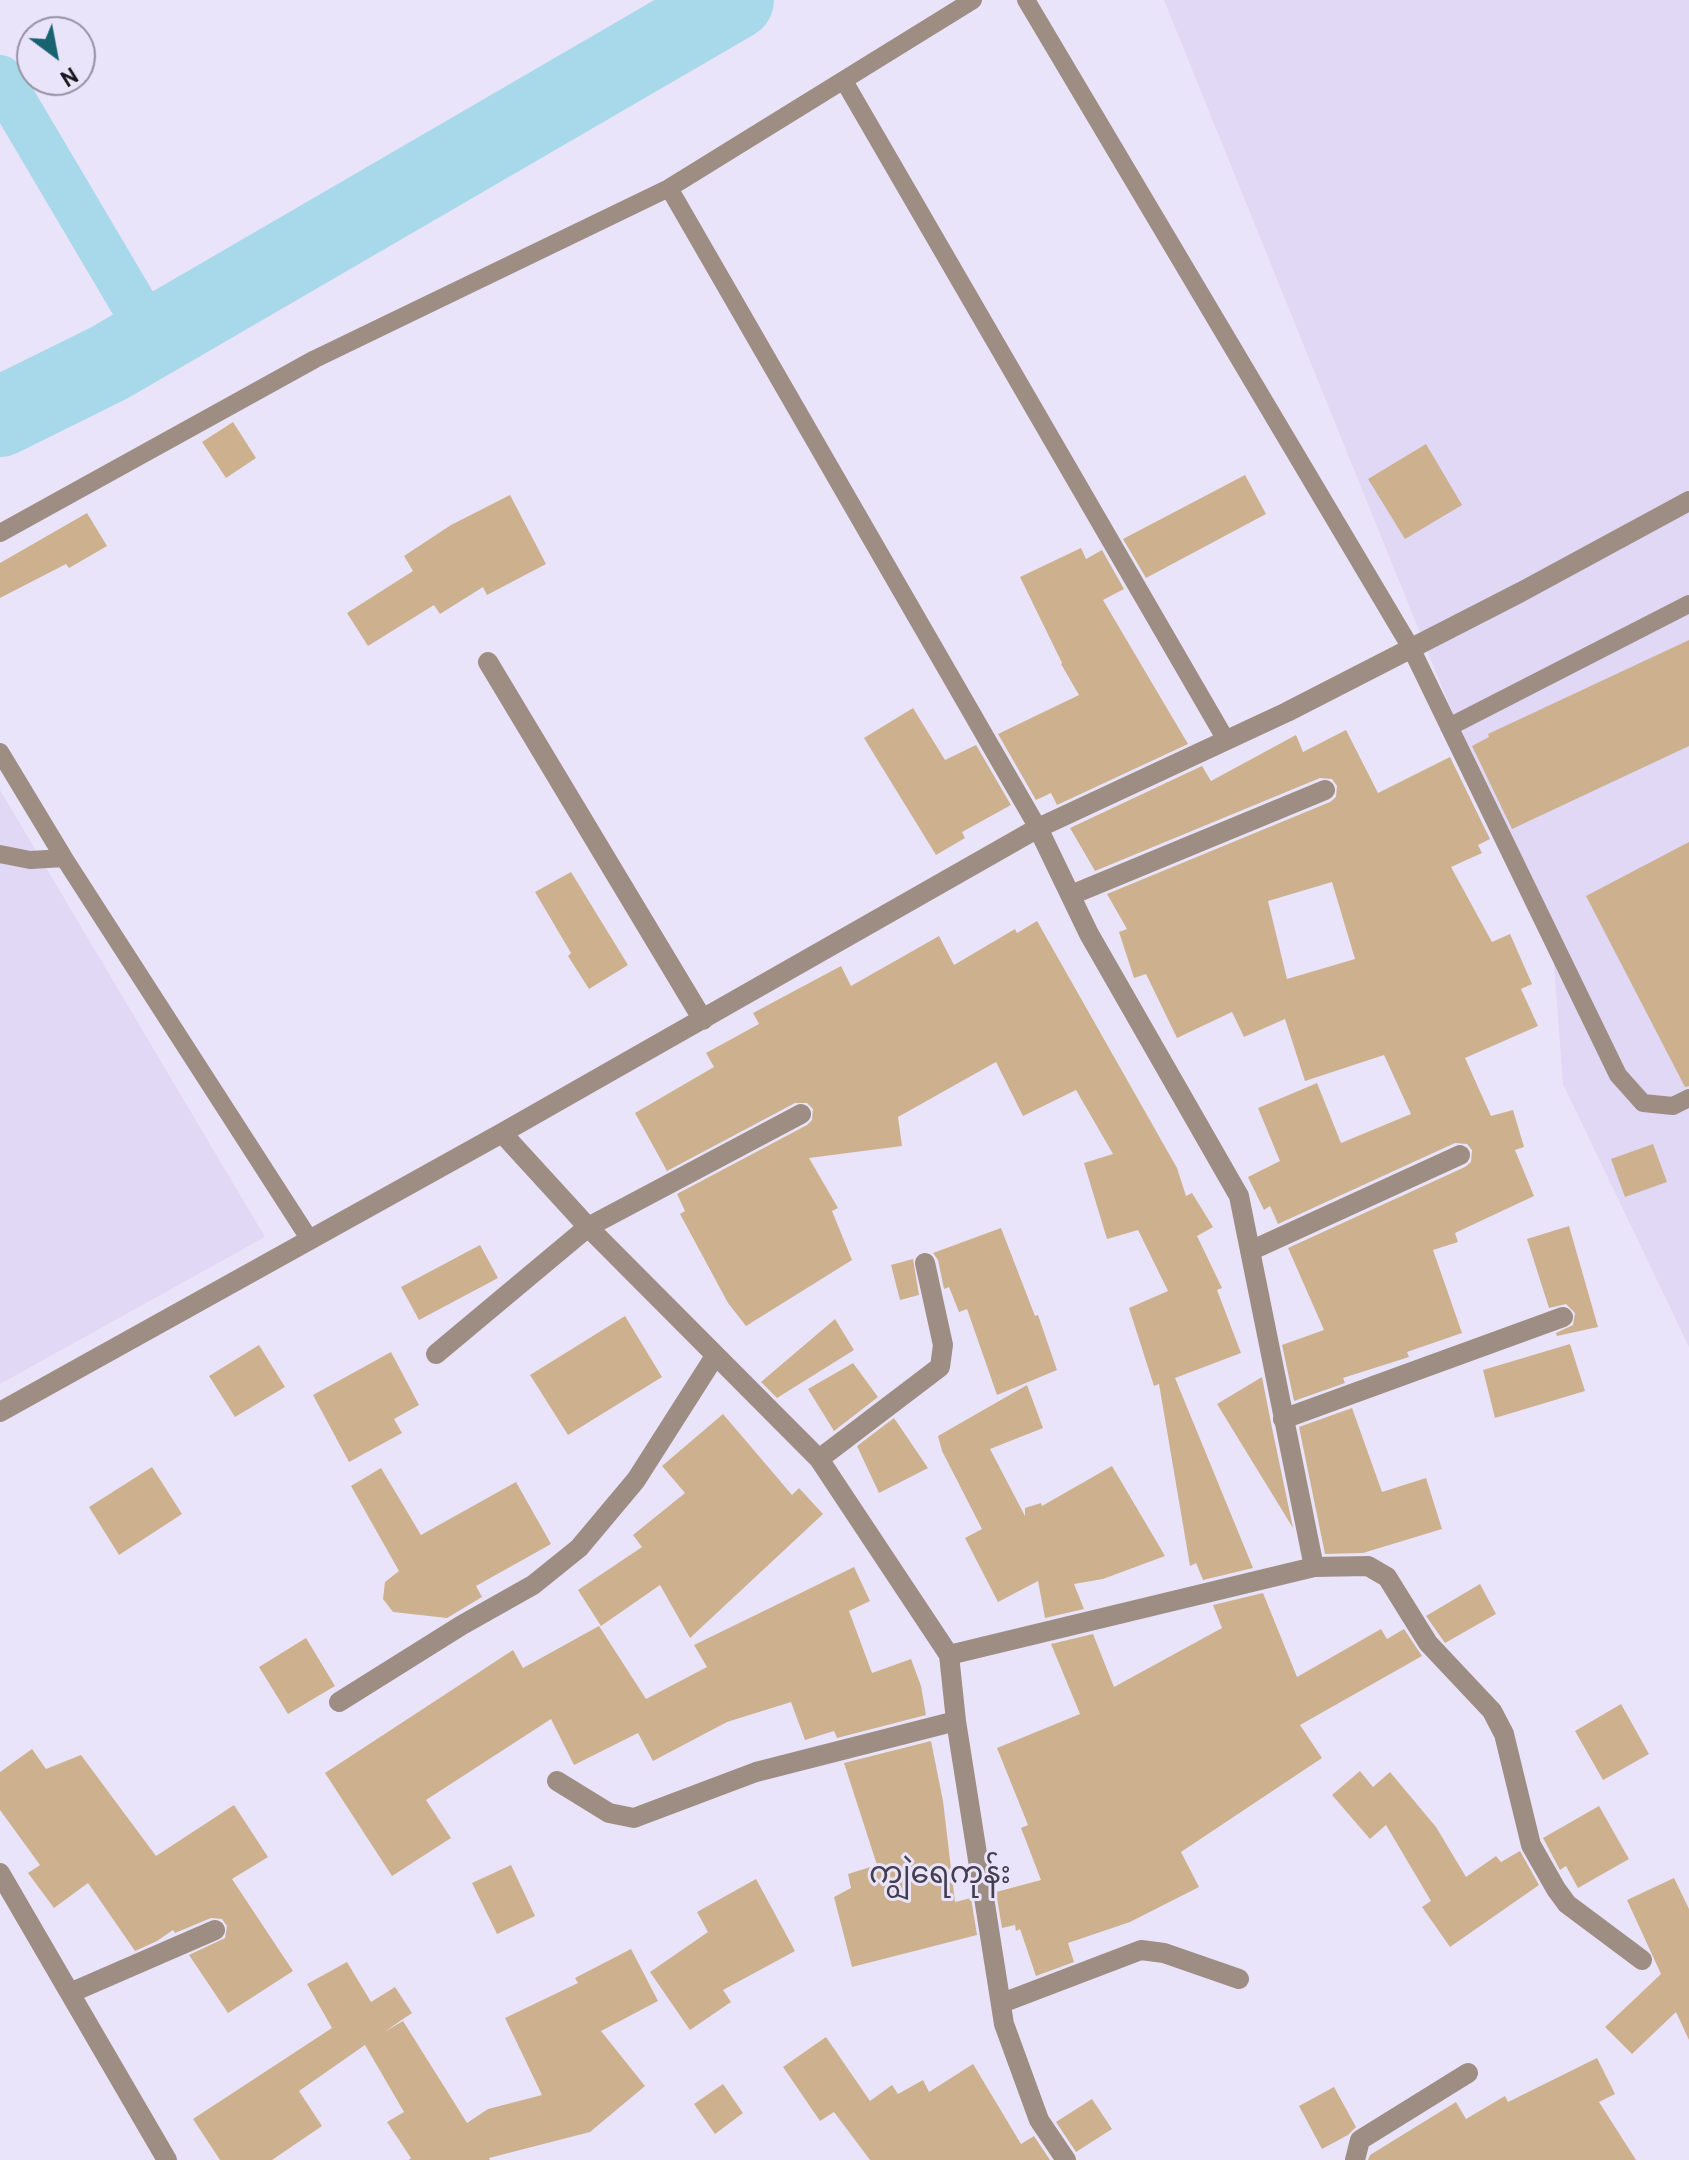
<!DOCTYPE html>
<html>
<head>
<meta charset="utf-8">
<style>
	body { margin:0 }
	#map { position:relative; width:1689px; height:2160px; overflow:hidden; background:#eae4fa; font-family:Overpass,sans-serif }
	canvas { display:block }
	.north { position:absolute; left:16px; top:16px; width:80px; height:80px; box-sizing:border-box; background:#eae4fa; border:2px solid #9692a2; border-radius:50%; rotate:148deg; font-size:22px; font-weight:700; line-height:32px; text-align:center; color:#18161d }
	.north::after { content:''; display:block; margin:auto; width:28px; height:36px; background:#196270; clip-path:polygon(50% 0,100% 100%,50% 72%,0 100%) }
</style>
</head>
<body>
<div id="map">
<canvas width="1689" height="2160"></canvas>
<div class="north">N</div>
</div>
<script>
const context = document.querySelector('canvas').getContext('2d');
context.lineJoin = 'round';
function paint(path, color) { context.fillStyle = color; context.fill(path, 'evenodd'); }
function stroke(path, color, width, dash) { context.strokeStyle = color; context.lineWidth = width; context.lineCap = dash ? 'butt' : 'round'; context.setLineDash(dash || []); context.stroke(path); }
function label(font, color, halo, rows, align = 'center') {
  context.font = font + ' Overpass,"Noto Sans Myanmar",sans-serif'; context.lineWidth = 6; context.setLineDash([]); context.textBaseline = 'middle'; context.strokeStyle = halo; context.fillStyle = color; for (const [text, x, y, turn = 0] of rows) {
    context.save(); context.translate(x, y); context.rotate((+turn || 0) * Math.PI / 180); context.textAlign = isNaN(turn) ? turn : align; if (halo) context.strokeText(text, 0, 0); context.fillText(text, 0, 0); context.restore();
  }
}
const built = new Path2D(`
	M 1164,0 L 1689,0 L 1689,1347 L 1563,1084 L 1554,964 Z
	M 0,790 L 265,1237 L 0,1384 Z`);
const canal = new Path2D(`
	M 0,78 L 153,337`);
const river = new Path2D(`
	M 0,417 L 109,363 L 734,0`);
const building = new Path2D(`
	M 233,422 L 256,458 L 226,478 L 202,442 Z
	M 1426,444 L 1462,505 L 1405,539 L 1368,479 Z
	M 1245,475 L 1266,514 L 1146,578 L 1123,539 Z
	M 510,495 L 546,564 L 487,595 L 483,587 L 440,614 L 434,605 L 368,646 L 347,613 L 413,571 L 404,556 L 451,525 Z
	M 87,513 L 107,546 L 69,568 L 66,564 L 0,598 L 0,563 Z
	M 1081,548 L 1086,559 L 1102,550 L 1124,589 L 1103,600 L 1188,744 L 1057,805 L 1051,793 L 1036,800 L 998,734 L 1079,695 L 1061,664 L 1062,663 L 1020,577 Z
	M 1689,640 L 1689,746 L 1512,829 L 1472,746 L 1489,737 L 1488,734 Z
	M 913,708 L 945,760 L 976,745 L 1011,805 L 962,832 L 965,838 L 936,855 L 864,738 Z
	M 1346,730 L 1378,793 L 1450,757 L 1490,839 L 1478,845 L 1482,853 L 1451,867 L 1492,942 L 1510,934 L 1532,984 L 1521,989 L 1538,1026 L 1465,1058 L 1491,1116 L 1513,1110 L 1524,1147 L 1515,1150 L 1534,1196 L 1455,1233 L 1458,1242 L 1433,1250 L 1462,1333 L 1407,1352 L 1409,1357 L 1343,1378 L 1345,1383 L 1294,1401 L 1282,1345 L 1324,1330 L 1288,1248 L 1465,1167 L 1471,1162 L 1472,1150 L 1467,1144 L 1455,1143 L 1278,1224 L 1270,1206 L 1264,1210 L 1248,1177 L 1280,1161 L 1258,1108 L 1317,1083 L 1341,1143 L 1411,1114 L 1384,1055 L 1305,1081 L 1285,1019 L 1244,1037 L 1232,1012 L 1177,1038 L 1146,974 L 1134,978 L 1119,932 L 1127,929 L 1107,894 L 1330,802 L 1336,797 L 1337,786 L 1332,779 L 1320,778 L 1095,871 L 1070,828 L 1202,766 L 1211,781 L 1296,735 L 1303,752 ZM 1332,882 L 1355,959 L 1287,979 L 1268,901 Z
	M 1689,842 L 1689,1086 L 1685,1087 L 1586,896 Z
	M 571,872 L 628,965 L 589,989 L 568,956 L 571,953 L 535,892 Z
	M 1037,921 L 1177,1168 L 1186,1196 L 1192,1193 L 1213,1227 L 1197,1236 L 1222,1288 L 1217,1290 L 1241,1353 L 1175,1378 L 1253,1568 L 1203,1580 L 1196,1563 L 1190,1566 L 1159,1384 L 1154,1386 L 1129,1308 L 1168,1291 L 1138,1230 L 1107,1239 L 1084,1163 L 1113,1154 L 1076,1090 L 1023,1116 L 996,1062 L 898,1117 L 902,1146 L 809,1158 L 838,1208 L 832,1211 L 852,1260 L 746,1326 L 728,1303 L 680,1214 L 685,1211 L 677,1194 L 807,1125 L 812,1120 L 813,1109 L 807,1103 L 795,1103 L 667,1171 L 635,1113 L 714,1067 L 706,1053 L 759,1024 L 753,1013 L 841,966 L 851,986 L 939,936 L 954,965 L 1015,929 L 1017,933 Z
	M 1653,1144 L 1667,1182 L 1625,1197 L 1611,1159 Z
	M 1569,1226 L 1598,1327 L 1557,1336 L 1556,1333 L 1573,1325 L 1575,1313 L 1566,1304 L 1549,1308 L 1527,1239 Z
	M 1001,1228 L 1035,1316 L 1038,1315 L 1057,1370 L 997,1395 L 967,1309 L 959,1312 L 949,1287 L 944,1289 L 938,1260 L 933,1253 Z
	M 480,1245 L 498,1278 L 419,1320 L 401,1287 Z
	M 913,1259 L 919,1295 L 900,1300 L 891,1265 Z
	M 625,1316 L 662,1377 L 568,1435 L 530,1375 Z
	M 835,1319 L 854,1350 L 777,1398 L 761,1382 Z
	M 1570,1344 L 1585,1391 L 1495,1418 L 1483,1370 Z
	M 259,1345 L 285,1387 L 235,1417 L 209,1376 Z
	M 391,1352 L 419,1405 L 394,1419 L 402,1433 L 349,1462 L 313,1395 Z
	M 853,1363 L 878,1397 L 834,1431 L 808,1389 Z
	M 1262,1377 L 1271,1423 L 1293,1528 L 1217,1404 Z
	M 1027,1385 L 1043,1428 L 990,1449 L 1025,1516 L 1025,1508 L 1041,1503 L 1042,1506 L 1112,1466 L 1165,1556 L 1103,1579 L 1074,1584 L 1084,1609 L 1045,1618 L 1038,1581 L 998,1602 L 965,1538 L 982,1529 L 942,1451 L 938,1436 Z
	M 1352,1408 L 1382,1492 L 1426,1478 L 1442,1529 L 1363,1553 L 1325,1554 L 1299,1427 Z
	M 723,1414 L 792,1495 L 799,1488 L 823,1514 L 690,1638 L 660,1585 L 601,1626 L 578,1590 L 642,1547 L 633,1535 L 685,1493 L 662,1466 Z
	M 894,1418 L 928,1468 L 879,1493 L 857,1446 Z
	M 152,1467 L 182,1514 L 119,1555 L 89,1507 Z
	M 381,1468 L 421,1535 L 516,1482 L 551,1544 L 476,1586 L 482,1597 L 447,1618 L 393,1612 L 383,1599 L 385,1582 L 399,1571 L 351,1486 Z
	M 854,1567 L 870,1601 L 849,1611 L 872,1673 L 911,1659 L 921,1686 L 926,1715 L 837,1738 L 834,1731 L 805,1740 L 791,1702 L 727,1722 L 653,1761 L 638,1733 L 574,1765 L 551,1719 L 426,1800 L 451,1838 L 392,1876 L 325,1773 L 513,1650 L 523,1668 L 599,1626 L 646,1699 L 707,1667 L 694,1645 Z
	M 1480,1584 L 1496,1614 L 1445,1643 L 1426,1616 Z
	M 1263,1593 L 1297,1677 L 1381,1629 L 1387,1639 L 1404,1629 L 1422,1656 L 1300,1725 L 1322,1758 L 1181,1852 L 1199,1887 L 1130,1922 L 1068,1943 L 1074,1962 L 1036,1976 L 1020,1929 L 1016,1931 L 1015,1925 L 1002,1928 L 996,1892 L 1041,1880 L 1021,1828 L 1028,1825 L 997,1748 L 1080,1714 L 1051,1644 L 1093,1634 L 1114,1687 L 1222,1628 L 1213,1605 Z
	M 306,1638 L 335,1686 L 288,1714 L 259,1667 Z
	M 1621,1704 L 1649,1754 L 1603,1780 L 1575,1731 Z
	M 931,1741 L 943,1801 L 955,1902 L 971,1898 L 977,1935 L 852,1967 L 834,1897 L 851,1888 L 848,1874 L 877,1865 L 844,1763 Z
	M 32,1749 L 46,1769 L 81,1755 L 156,1856 L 234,1805 L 268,1857 L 232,1879 L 293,1971 L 228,2013 L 189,1955 L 225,1938 L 227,1926 L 222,1919 L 211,1918 L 175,1933 L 173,1930 L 157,1941 L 135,1951 L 88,1883 L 54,1908 L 28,1873 L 40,1865 L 0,1810 L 0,1772 Z
	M 1360,1771 L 1373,1787 L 1390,1772 L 1436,1827 L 1466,1877 L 1496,1856 L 1501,1862 L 1520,1851 L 1539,1885 L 1450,1947 L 1422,1907 L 1431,1901 L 1386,1825 L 1370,1839 L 1332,1795 Z
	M 1599,1806 L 1629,1859 L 1578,1888 L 1566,1866 L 1560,1870 L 1543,1838 Z
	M 511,1865 L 535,1916 L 497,1934 L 472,1883 Z
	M 1674,1878 L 1689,1909 L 1689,2040 L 1676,2012 L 1632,2054 L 1605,2027 L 1661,1974 L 1627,1900 Z
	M 756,1879 L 795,1951 L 723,1990 L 731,2002 L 690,2030 L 650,1972 L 708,1932 L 697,1912 Z
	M 631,1949 L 658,2001 L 601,2031 L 645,2086 L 590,2132 L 489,2158 L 490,2160 L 409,2160 L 411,2158 L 387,2122 L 404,2112 L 365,2045 L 299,2091 L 322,2126 L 272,2160 L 220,2160 L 193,2119 L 332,2028 L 307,1984 L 347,1962 L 371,2002 L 395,1987 L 412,2013 L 384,2032 L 403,2021 L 467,2123 L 488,2109 L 542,2095 L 505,2018 L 578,1983 L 575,1978 Z
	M 826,2037 L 870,2101 L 892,2085 L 898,2094 L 923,2080 L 929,2092 L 973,2064 L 1021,2144 L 1034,2136 L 1050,2160 L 870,2160 L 834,2112 L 820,2121 L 783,2067 Z
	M 1597,2058 L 1615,2094 L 1599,2102 L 1636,2160 L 1368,2160 L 1370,2155 L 1456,2102 L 1466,2119 L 1505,2096 L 1508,2102 Z
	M 723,2084 L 743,2113 L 715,2134 L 694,2104 Z
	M 1334,2087 L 1356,2127 L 1348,2135 L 1322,2149 L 1299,2106 Z
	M 1092,2099 L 1112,2129 L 1076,2152 L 1056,2122 Z`);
const lane = new Path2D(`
	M 1026,0 L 1411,648 L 1618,1075 L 1643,1103 L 1673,1106 L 1689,1098
	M 844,81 L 1226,740
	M 669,188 L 1038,828
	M 0,533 L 315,359 L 669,188 L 973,0
	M 1449,727 L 1689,604
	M 0,752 L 64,858 L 310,1240
	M 0,854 L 30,860 L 64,858`);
const street = new Path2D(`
	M 488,662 L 703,1020
	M 1038,828 L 1089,934 L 1239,1196 L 1314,1567
	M 1071,895 L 1325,790
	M 502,1133 L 588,1227 L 819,1459 L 949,1655 L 956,1721 L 1004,2024 L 1039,2120 L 1066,2160
	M 1250,1251 L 1460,1155
	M 436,1354 L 588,1227 L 801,1114
	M 0,1412 L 502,1133 L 1038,828 L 1287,712 L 1521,592 L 1689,501
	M 1283,1419 L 1563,1317
	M 819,1459 L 940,1367 L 943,1345 L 925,1263
	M 949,1655 L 1314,1567 L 1368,1566 L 1387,1577 L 1428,1643 L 1492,1711 L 1504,1734 L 1531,1845 L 1556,1889 L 1567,1904 L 1642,1960
	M 339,1702 L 462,1625 L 533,1585 L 579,1548 L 636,1480 L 715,1356
	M 557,1781 L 609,1813 L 634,1818 L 756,1772 L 956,1721
	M 0,1873 L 167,2160
	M 70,1993 L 215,1930
	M 1002,2003 L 1141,1950 L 1164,1953 L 1239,1979
	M 1355,2160 L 1360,2140 L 1468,2073`);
const quarterNames = [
	["ကျွဲရေကုန်း",940,1877]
];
paint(built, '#e0d8f5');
stroke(canal, '#a8d9ea', 46);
stroke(river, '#a8d9ea', 80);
paint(building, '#cdb18f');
stroke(lane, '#9e8d83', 18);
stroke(street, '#9e8d83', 20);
label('30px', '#443f50', '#eae4fa', quarterNames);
</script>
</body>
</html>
